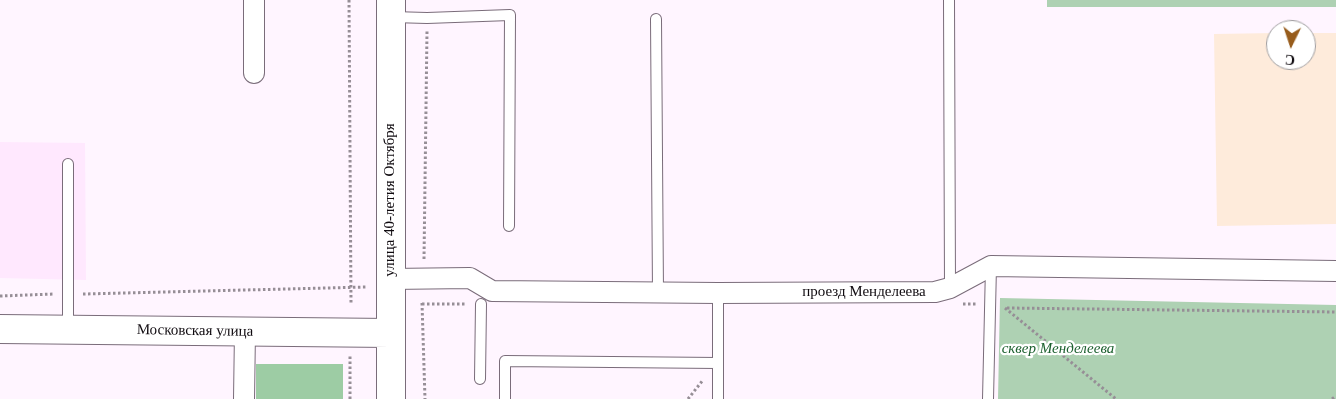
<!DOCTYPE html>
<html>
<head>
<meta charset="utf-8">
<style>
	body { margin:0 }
	#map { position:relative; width:1336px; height:399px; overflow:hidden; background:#fff5ff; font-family:Georgia,serif }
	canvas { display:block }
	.north { position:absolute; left:1266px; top:20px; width:50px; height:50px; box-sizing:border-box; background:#fff; border:1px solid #9f9d9f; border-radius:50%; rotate:184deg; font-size:14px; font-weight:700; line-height:20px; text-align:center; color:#0f0a0f }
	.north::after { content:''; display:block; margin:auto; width:18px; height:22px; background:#975c1c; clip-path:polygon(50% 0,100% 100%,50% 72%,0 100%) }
</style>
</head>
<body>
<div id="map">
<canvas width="1336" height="399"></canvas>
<div class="north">С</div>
</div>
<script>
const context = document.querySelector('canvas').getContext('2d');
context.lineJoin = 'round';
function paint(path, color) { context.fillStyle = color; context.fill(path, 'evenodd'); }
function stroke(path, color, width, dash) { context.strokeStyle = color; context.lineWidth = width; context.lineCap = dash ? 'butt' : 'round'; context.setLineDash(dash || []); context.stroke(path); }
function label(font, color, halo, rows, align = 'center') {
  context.font = font + ' Georgia,serif'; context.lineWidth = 4.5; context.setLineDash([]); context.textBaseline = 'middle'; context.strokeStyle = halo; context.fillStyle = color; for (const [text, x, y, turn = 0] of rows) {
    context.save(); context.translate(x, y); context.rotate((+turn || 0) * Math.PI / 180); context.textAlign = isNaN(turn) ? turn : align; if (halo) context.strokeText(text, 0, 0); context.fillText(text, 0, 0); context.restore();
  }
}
const built = new Path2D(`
	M 0,142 L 85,143 L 86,280 L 0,278 Z`);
const education = new Path2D(`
	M 1276,33 L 1276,60 L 1306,60 L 1306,33 L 1336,33 L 1336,224 L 1217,226 L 1214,34 Z`);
const green = new Path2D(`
	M 1047,0 L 1336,0 L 1336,7 L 1047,7 Z
	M 1000,298 L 1336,305 L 1336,399 L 998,399 Z`);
const forest = new Path2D(`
	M 256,364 L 343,364 L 343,399 L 256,399 Z`);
const path = new Path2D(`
	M 349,0 L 351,303
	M 424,259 L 427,31
	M 83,294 L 367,287
	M 0,296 L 54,294
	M 422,303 L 425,399
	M 422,304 L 467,304
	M 963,304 L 977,304
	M 1005,308 L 1116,399
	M 1007,308 L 1336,312
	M 350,399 L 350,355
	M 688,399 L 703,380
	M 1332,399 L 1336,396`);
const lane = new Path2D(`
	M 949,0 L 950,288
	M 392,17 L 427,18 L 510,15 L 509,226
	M 656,19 L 658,293
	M 718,293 L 718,399
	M 68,328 L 68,164
	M 480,379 L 481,304
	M 505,399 L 505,361 L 718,363
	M 988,399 L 991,266`);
const street = new Path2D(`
	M 254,0 L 254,73
	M 390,279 L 470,278 L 492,291 L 718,293 L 935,292 L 950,288 L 991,266 L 1336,271
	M 244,399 L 245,331`);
const secondary = new Path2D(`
	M 0,329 L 390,333
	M 391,399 L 391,0`);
const streetNames = [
	["улица 40-летия Октября",390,200,-90],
	["проезд Менделеева",864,292],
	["Московская улица",195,331,1]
];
const parkNames = [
	["сквер Менделеева",1058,349]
];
paint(built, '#ffe8fe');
paint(education, '#feebdb');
paint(green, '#aed1b3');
paint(forest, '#9dcca4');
stroke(lane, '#7a6c7a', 12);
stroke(street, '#7a6c7a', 22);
stroke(secondary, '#7a6c7a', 30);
stroke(path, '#968e96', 3, [2.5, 2.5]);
stroke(lane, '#fff', 10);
stroke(street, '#fff', 20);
stroke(secondary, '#fff', 28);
label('15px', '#0f0a0f', '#fff', streetNames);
label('italic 15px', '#1c602f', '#fff', parkNames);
</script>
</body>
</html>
